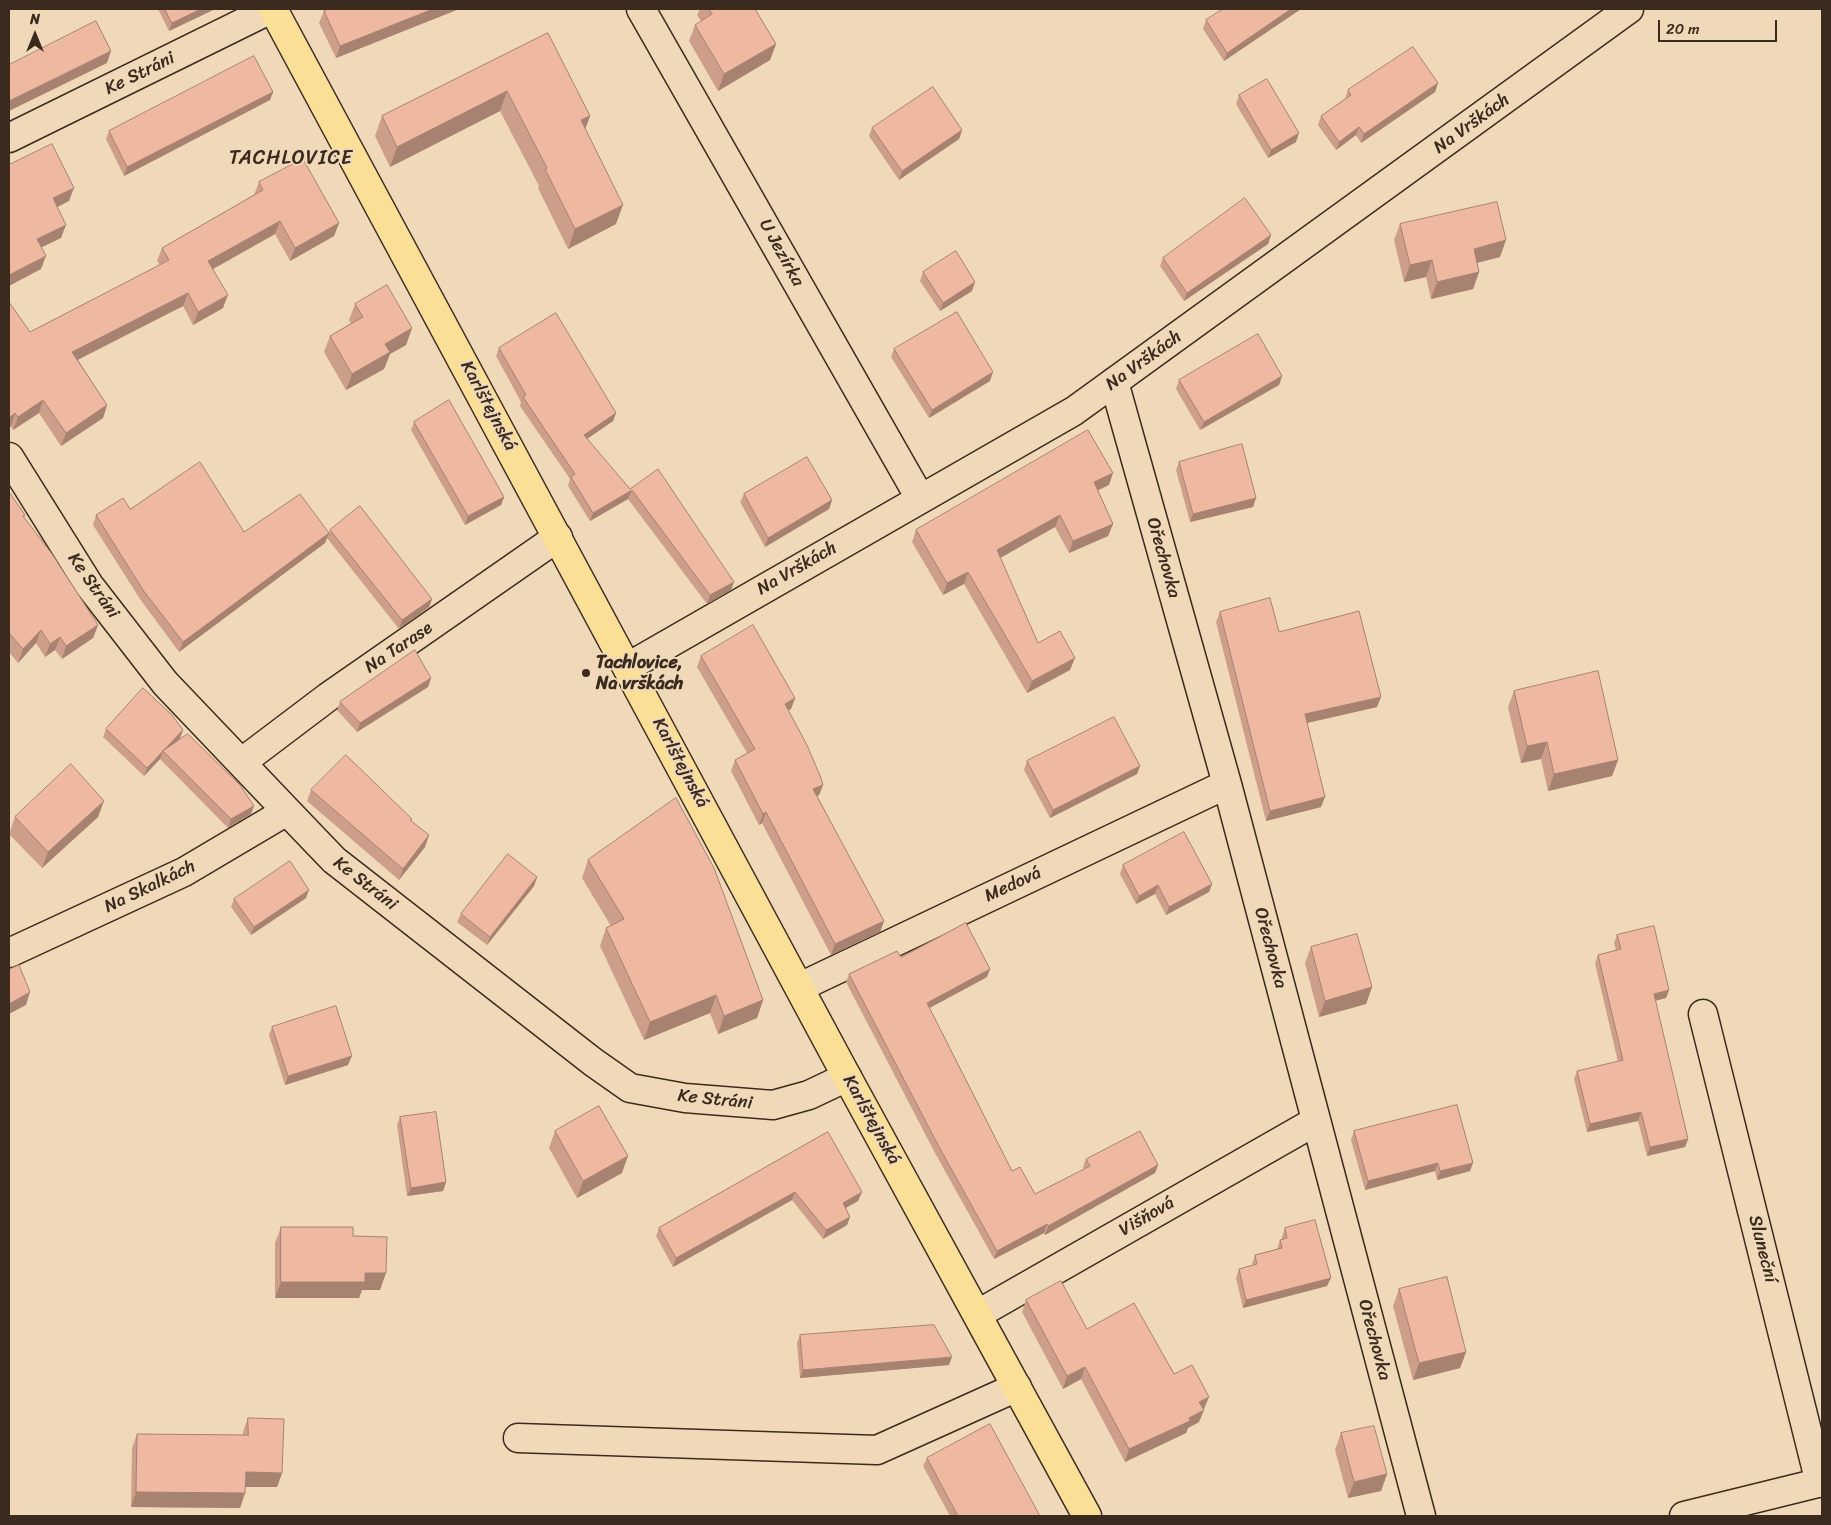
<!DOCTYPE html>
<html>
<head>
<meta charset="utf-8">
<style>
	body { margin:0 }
	#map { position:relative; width:1831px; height:1525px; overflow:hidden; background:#f0d9b9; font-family:Sriracha,sans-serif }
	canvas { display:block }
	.frame { position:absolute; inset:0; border:10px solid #3b2a1e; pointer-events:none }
	.north { position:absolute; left:10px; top:10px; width:50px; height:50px; -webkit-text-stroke:4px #f0d9b9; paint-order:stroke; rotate:0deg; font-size:14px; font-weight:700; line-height:20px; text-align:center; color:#3b2a1e }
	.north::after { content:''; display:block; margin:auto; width:18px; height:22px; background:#3b2a1e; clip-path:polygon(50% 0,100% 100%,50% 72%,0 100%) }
	.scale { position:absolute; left:1658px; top:20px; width:119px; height:22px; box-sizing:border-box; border:2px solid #3b2a1e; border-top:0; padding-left:6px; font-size:15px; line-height:18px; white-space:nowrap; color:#3b2a1e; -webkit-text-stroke:4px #f0d9b9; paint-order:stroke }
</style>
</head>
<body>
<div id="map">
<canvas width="1831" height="1525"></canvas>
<div class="frame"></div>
<div class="north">N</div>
<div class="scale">20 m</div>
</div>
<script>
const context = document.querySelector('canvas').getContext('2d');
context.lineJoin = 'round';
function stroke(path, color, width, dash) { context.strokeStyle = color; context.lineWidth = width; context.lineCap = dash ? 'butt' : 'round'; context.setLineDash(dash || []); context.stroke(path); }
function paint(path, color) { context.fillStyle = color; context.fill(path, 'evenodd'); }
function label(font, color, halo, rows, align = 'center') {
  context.font = font + ' Sriracha,sans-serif'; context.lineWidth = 4; context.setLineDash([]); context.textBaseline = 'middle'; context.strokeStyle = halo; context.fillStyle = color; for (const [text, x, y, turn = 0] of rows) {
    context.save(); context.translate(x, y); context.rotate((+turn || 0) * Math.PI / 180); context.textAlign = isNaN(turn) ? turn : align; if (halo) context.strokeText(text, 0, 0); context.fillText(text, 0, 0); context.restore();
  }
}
const minor = new Path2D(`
	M 641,9 L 920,498
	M 9,138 L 271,9
	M 1114,382 L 1227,784 L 1421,1516
	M 9,457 L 89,585 L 165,683 L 287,811 L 334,860 L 593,1062 L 630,1088 L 685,1098 L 773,1105 L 809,1095 L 847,1077
	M 628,667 L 1074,411 L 1629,9
	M 242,762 L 328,697 L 558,537
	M 9,953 L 184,872 L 287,811
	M 800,987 L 1227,784
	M 1703,1014 L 1820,1483
	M 978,1314 L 1316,1121
	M 518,1438 L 877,1450 L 1017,1387
	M 1684,1516 L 1822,1482`);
const major = new Path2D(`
	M 273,9 L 847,1077 L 1087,1516`);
const wall = new Path2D(`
	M 158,9 L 213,9 L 213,10 L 169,31 Z
	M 459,9 L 336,58 L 319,23 L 324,11 Z
	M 700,9 L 755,9 L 776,44 L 770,60 L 718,91 L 689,41 L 695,25 L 701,21 L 697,15 Z
	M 1301,9 L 1224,61 L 1203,29 L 1206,20 Z
	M 548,33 L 590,116 L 585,129 L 616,224 L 568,249 L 538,188 L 539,186 L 500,111 L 390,167 L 375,136 L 382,116 Z
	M 1438,83 L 1435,92 L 1361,143 L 1356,135 L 1336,150 L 1318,125 L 1321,116 L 1345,99 L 1348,90 Z
	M 273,92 L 270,100 L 124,176 L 106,139 L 109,131 Z
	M 1239,95 L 1296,142 L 1268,158 L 1236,104 Z
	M 872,128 L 962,130 L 959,139 L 899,180 L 869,136 Z
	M 259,182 L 339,223 L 334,236 L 290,261 L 275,234 L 213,269 L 223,308 L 193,325 L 183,306 L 78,360 L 107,405 L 103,418 L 61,446 L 39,413 L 13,430 L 11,426 L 9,428 L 9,302 L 30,332 L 160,265 L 157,261 L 162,248 L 254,195 Z
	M 1400,224 L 1500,257 L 1477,263 L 1479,272 L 1473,289 L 1431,299 L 1426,277 L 1404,282 L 1394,240 Z
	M 1271,235 L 1268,244 L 1184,301 L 1160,266 L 1163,258 Z
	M 923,272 L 972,291 L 940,311 L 920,281 Z
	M 355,304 L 412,328 L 406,345 L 390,354 L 384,369 L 346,390 L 324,352 L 330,336 L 351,323 L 349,320 Z
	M 499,348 L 616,413 L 613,421 L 587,439 L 630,489 L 731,590 L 707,604 L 628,499 L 590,521 L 568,486 L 570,479 L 520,406 L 521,402 L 496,356 Z
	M 894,349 L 990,381 L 929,418 L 891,357 Z
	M 1282,376 L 1279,385 L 1200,430 L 1176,389 L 1179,380 Z
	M 414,422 L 504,497 L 501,505 L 465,525 L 411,430 Z
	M 1179,462 L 1256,498 L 1253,507 L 1190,522 L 1176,470 Z
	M 1109,485 L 1098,490 L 1113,524 L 1108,536 L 1069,553 L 1055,527 L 1000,558 L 1038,643 L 1070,670 L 1027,693 L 964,584 L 943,595 L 912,542 L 916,530 Z
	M 9,492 L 25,515 L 24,518 L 98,625 L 93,638 L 62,659 L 55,650 L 45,657 L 36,643 L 18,663 L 9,652 Z
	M 744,494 L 832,500 L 829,509 L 765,547 L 740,502 Z
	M 130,509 L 244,532 L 329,533 L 330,530 L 432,599 L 429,607 L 399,629 L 327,538 L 325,543 L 179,652 L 140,599 L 93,525 L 96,515 Z
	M 1220,612 L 1279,632 L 1377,707 L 1307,723 L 1321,807 L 1266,821 L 1216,622 Z
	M 701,656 L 795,698 L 791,709 L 788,710 L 823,785 L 819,795 L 817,796 L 884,921 L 880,932 L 831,955 L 762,823 L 759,825 L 731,771 L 735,760 L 747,753 L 697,667 Z
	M 431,678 L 428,687 L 357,732 L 337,710 L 340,702 Z
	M 1514,691 L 1618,760 L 1612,776 L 1548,791 L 1541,759 L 1521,763 L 1508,707 Z
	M 106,729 L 183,730 L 180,738 L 177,741 L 251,814 L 228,828 L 160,759 L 144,776 L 103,737 Z
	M 1027,761 L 1140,766 L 1137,774 L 1050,818 L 1024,770 Z
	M 311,790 L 412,819 L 411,821 L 429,835 L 425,847 L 399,880 L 307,801 Z
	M 15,817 L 98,817 L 42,868 L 9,834 Z
	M 588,860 L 763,1000 L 757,1018 L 718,1034 L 710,1013 L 644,1040 L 600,946 L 606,928 L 611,926 L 582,878 Z
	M 1123,865 L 1212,884 L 1209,892 L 1166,915 L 1155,894 L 1136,904 L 1120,874 Z
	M 537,877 L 534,886 L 487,945 L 457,922 L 461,914 Z
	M 306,898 L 251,935 L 231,907 L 234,899 Z
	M 1617,935 L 1669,990 L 1666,998 L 1655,1001 L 1688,1139 L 1685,1147 L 1647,1156 L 1638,1121 L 1587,1132 L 1574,1079 L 1577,1071 L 1618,1062 L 1595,963 L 1598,955 L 1616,950 L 1614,943 Z
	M 1311,947 L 1372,987 L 1366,1004 L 1319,1017 L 1305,963 Z
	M 901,957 L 987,977 L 929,1008 L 1012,1171 L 1035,1194 L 1084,1169 L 1083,1167 L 1086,1159 L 1158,1165 L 1155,1173 L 1045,1235 L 1044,1233 L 994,1259 L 935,1153 L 846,982 L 849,974 Z
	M 272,1027 L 348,1065 L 285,1085 L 269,1035 Z
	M 400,1117 L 446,1182 L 443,1191 L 407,1196 L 397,1125 Z
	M 555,1131 L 622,1173 L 577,1198 L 549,1148 Z
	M 1354,1131 L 1470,1171 L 1437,1180 L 1435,1171 L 1365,1190 L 1351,1140 Z
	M 828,1132 L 858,1201 L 846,1208 L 850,1217 L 847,1225 L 823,1239 L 792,1200 L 673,1267 L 656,1236 L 659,1228 Z
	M 281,1227 L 353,1236 L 380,1290 L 362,1290 L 359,1298 L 275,1298 L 275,1243 Z
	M 1285,1228 L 1327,1286 L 1243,1308 L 1236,1278 L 1239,1269 L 1253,1265 L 1252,1264 L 1255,1255 L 1277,1249 L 1280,1240 L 1282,1240 L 1282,1237 Z
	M 1399,1289 L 1466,1352 L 1460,1368 L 1413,1380 L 1393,1306 Z
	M 1026,1300 L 1087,1329 L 1174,1374 L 1204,1409 L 1199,1422 L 1188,1428 L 1186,1433 L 1125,1462 L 1081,1379 L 1063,1389 L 1022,1312 Z
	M 800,1335 L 949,1365 L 800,1378 L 797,1343 Z
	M 248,1418 L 282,1473 L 277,1487 L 245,1487 L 245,1493 L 240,1508 L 131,1507 L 132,1448 L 137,1434 L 243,1435 L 243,1432 Z
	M 1341,1433 L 1387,1474 L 1381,1491 L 1348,1498 L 1335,1450 Z
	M 927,1458 L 1040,1516 L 950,1516 L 923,1466 Z`);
const shadedWall = new Path2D(`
	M 201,9 L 213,9 L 213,10 L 169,31 L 172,23 Z
	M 433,9 L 459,9 L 336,58 L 340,46 Z
	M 1291,9 L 1301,9 L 1224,61 L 1227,53 Z
	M 776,44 L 770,60 L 718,91 L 724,74 Z
	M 111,51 L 107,63 L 9,111 L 9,101 Z
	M 1438,83 L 1435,92 L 1361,143 L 1364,134 Z
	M 507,91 L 500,111 L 390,167 L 397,147 Z
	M 273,92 L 270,100 L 124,176 L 127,167 Z
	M 590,116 L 583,135 L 581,120 Z
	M 1359,127 L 1356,135 L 1336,150 L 1339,142 Z
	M 962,130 L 959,139 L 899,180 L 902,171 Z
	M 1299,133 L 1296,142 L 1268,158 L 1271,150 Z
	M 74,188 L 69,201 L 48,212 L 53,198 Z
	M 623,205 L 616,224 L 568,249 L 575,229 Z
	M 280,221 L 275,234 L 204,274 L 208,261 Z
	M 339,223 L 334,236 L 290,261 L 295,248 Z
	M 66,225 L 61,238 L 32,252 L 37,239 Z
	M 1271,235 L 1268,244 L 1184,301 L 1187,293 Z
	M 1506,240 L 1500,257 L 1468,265 L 1474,249 Z
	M 46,256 L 41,269 L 9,286 L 9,275 Z
	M 1432,260 L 1426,277 L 1404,282 L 1410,265 Z
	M 1479,272 L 1473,289 L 1431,299 L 1437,282 Z
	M 975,282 L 972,291 L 940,311 L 943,303 Z
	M 188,293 L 183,306 L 67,365 L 72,352 Z
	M 228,295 L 223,308 L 193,325 L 198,312 Z
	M 412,328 L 406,345 L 390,354 L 384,369 L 346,390 L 352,374 L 385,344 Z
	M 993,372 L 990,381 L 929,418 L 932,410 Z
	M 1282,376 L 1279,385 L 1200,430 L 1204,422 Z
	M 43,400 L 39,413 L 13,430 L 18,417 Z
	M 107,405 L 103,418 L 61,446 L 66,433 Z
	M 15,413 L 11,426 L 9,428 L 9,418 Z
	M 616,413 L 613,421 L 581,443 L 584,435 Z
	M 1113,473 L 1109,485 L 1090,494 L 1094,482 Z
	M 632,490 L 628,499 L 590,521 L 593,513 Z
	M 504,497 L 501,505 L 465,525 L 468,516 Z
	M 1256,498 L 1253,507 L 1190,522 L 1193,514 Z
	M 832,500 L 829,509 L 765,547 L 768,538 Z
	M 1060,515 L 1055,527 L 993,562 L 997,550 Z
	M 1113,524 L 1108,536 L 1069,553 L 1073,541 Z
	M 329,533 L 325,543 L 179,652 L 183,642 Z
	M 968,572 L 964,584 L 943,595 L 947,583 Z
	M 734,582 L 731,590 L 707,604 L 710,595 Z
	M 432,599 L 429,607 L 399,629 L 402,620 Z
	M 98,625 L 93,638 L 62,659 L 66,646 Z
	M 41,630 L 36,643 L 18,663 L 23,649 Z
	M 60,637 L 55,650 L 45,657 L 50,644 Z
	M 1075,658 L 1070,670 L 1027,693 L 1032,681 Z
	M 431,678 L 428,687 L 357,732 L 360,723 Z
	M 1381,697 L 1377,707 L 1302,724 L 1305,714 Z
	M 795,698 L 791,709 L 781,715 L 785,704 Z
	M 183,730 L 180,738 L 165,754 L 163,751 L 160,759 L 144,776 L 147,768 Z
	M 1547,742 L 1541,759 L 1521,763 L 1527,746 Z
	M 1618,760 L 1612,776 L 1548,791 L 1554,774 Z
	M 1140,766 L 1137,774 L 1050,818 L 1053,810 Z
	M 823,785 L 819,795 L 809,800 L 813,789 Z
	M 1325,797 L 1321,807 L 1266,821 L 1270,811 Z
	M 104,801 L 98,817 L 42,868 L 48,852 Z
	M 254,806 L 251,814 L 228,828 L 231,819 Z
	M 766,812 L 762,823 L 759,825 L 763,814 Z
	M 429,835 L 425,847 L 399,880 L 403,869 Z
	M 537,877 L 534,886 L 487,945 L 490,937 Z
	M 1212,884 L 1209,892 L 1166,915 L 1169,907 Z
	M 1158,885 L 1155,894 L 1136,904 L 1139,896 Z
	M 309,890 L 306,898 L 251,935 L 254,927 Z
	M 884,921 L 880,932 L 831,955 L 835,944 Z
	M 990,969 L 987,977 L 924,1011 L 927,1003 Z
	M 1372,987 L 1366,1004 L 1319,1017 L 1325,1001 Z
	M 1669,990 L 1666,998 L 1650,1002 L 1654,994 Z
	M 30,992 L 26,1005 L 9,1014 L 9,1004 Z
	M 716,995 L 710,1013 L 644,1040 L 650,1022 Z
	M 763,1000 L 757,1018 L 718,1034 L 724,1016 Z
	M 352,1056 L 348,1065 L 285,1085 L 288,1076 Z
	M 1641,1112 L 1638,1121 L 1587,1132 L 1590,1124 Z
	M 1688,1139 L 1685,1147 L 1647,1156 L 1650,1147 Z
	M 628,1156 L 622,1173 L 577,1198 L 583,1181 Z
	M 1438,1163 L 1435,1171 L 1365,1190 L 1368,1181 Z
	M 1473,1163 L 1470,1171 L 1437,1180 L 1440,1171 Z
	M 1158,1165 L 1155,1173 L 1045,1235 L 1048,1226 Z
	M 446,1182 L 443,1191 L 407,1196 L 411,1188 Z
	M 795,1192 L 792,1200 L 673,1267 L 676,1258 Z
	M 862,1192 L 858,1201 L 840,1211 L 843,1203 Z
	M 850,1217 L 847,1225 L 823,1239 L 826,1230 Z
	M 1047,1224 L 1044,1233 L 994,1259 L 997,1251 Z
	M 365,1273 L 386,1273 L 380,1290 L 362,1290 L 359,1298 L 275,1298 L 281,1282 Z
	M 1331,1278 L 1327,1286 L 1243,1308 L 1246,1300 Z
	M 1466,1352 L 1460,1368 L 1413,1380 L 1419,1363 Z
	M 952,1357 L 949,1365 L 800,1378 L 803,1370 Z
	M 1085,1367 L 1081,1379 L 1063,1389 L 1067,1376 Z
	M 1209,1397 L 1204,1409 L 1195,1414 L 1199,1402 Z
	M 1204,1410 L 1199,1422 L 1188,1428 L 1186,1433 L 1125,1462 L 1129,1449 Z
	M 246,1472 L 282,1473 L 277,1487 L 240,1487 Z
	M 1387,1474 L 1381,1491 L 1348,1498 L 1354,1482 Z
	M 136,1492 L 245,1493 L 240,1508 L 131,1507 Z`);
const building = new Path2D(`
	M 165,9 L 201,9 L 172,23 Z
	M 330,9 L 433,9 L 340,46 L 324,11 Z
	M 709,9 L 755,9 L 776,44 L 724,74 L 695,25 L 712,14 Z
	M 1223,9 L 1291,9 L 1227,53 L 1206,20 Z
	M 96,21 L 111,51 L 9,101 L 9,65 Z
	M 548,33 L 590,116 L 581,120 L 623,205 L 575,229 L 545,169 L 547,168 L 507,91 L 397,147 L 382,116 Z
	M 1413,47 L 1438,83 L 1364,134 L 1359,127 L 1339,142 L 1321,116 L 1351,95 L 1348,90 Z
	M 254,56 L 273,92 L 127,167 L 109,131 Z
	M 1267,79 L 1299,133 L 1271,150 L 1239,95 Z
	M 933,87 L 962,130 L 902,171 L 872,128 Z
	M 52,144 L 74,188 L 53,198 L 66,225 L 37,239 L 46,256 L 9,275 L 9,165 Z
	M 303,159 L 339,223 L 295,248 L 280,221 L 208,261 L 228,295 L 198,312 L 188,293 L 72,352 L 107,405 L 66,433 L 43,400 L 18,417 L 15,413 L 9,418 L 9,302 L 30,332 L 169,260 L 162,248 L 263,190 L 259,182 Z
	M 1245,198 L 1271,235 L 1187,293 L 1163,258 Z
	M 1497,202 L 1506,240 L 1474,249 L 1479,272 L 1437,282 L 1432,260 L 1410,265 L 1400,224 Z
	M 956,251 L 975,282 L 943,303 L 923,272 Z
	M 387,285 L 412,328 L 385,344 L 390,352 L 352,374 L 330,336 L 363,317 L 355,304 Z
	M 957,312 L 993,372 L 932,410 L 894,349 Z
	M 556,313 L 616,413 L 584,435 L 630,489 L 658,469 L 734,582 L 710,595 L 632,490 L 593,513 L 571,477 L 575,474 L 523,397 L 526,395 L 499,348 Z
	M 1258,334 L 1282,376 L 1204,422 L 1179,380 Z
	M 449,400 L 504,497 L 468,516 L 414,422 Z
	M 1088,430 L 1113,473 L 1094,482 L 1113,524 L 1073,541 L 1060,515 L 997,550 L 1038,643 L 1060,631 L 1075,658 L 1032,681 L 968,572 L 947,583 L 916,530 Z
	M 1242,444 L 1256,498 L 1193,514 L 1179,462 Z
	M 807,457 L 832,500 L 768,538 L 744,494 Z
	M 200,462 L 244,532 L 300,494 L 329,533 L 183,642 L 143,590 L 96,515 L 123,498 L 130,509 Z
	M 9,492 L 25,515 L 23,516 L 52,554 L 98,625 L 66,646 L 60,637 L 50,644 L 41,630 L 23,649 L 9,633 Z
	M 360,506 L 432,599 L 402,620 L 330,530 Z
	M 1270,598 L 1279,632 L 1359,611 L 1381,697 L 1305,714 L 1325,797 L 1270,811 L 1220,612 Z
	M 753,625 L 795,698 L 785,704 L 807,745 L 821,778 L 823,785 L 813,789 L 884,921 L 835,944 L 766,812 L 763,814 L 735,760 L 755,749 L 701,656 Z
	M 415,650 L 431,678 L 360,723 L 340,702 Z
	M 1598,671 L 1618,760 L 1554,774 L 1547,742 L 1527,746 L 1514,691 Z
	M 143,688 L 172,715 L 183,730 L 147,768 L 106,729 Z
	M 1114,717 L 1140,766 L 1053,810 L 1027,761 Z
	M 188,734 L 240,785 L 254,806 L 231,819 L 163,751 Z
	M 346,755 L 412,819 L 410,820 L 429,835 L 403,869 L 311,790 Z
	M 71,764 L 104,801 L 48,852 L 15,817 Z
	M 676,798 L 714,868 L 763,1000 L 724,1016 L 716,995 L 650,1022 L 606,928 L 624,919 L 588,860 Z
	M 1184,832 L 1212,884 L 1169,907 L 1158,885 L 1139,896 L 1123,865 Z
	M 508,854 L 537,877 L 490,937 L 461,914 Z
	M 290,861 L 309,890 L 254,927 L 234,899 Z
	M 966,923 L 990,969 L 927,1003 L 1012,1171 L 1020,1167 L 1035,1194 L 1090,1166 L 1086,1159 L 1140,1131 L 1158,1165 L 1048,1226 L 1047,1224 L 997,1251 L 938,1145 L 849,974 L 897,951 L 901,957 Z
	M 1654,926 L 1669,990 L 1654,994 L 1688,1139 L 1650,1147 L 1641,1112 L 1590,1124 L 1577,1071 L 1623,1060 L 1598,955 L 1621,949 L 1617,935 Z
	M 1357,934 L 1372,987 L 1325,1001 L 1311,947 Z
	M 19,965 L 30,992 L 9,1004 L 9,970 Z
	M 336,1006 L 352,1056 L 288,1076 L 272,1027 Z
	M 1457,1105 L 1473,1163 L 1440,1171 L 1438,1163 L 1368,1181 L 1354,1131 Z
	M 599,1106 L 628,1156 L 583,1181 L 555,1131 Z
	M 436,1112 L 446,1182 L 411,1188 L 400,1117 Z
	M 828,1132 L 862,1192 L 843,1203 L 850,1217 L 826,1230 L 795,1192 L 676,1258 L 659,1228 Z
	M 1315,1220 L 1331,1278 L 1246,1300 L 1239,1269 L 1257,1264 L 1255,1255 L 1282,1248 L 1280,1240 L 1287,1238 L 1285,1228 Z
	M 281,1227 L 353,1227 L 353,1236 L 387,1237 L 386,1273 L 365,1273 L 365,1282 L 281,1282 Z
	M 1447,1277 L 1466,1352 L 1419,1363 L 1399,1289 Z
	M 1061,1281 L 1087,1329 L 1134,1303 L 1174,1374 L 1192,1365 L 1209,1397 L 1199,1402 L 1204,1410 L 1189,1418 L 1190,1421 L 1129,1449 L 1085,1367 L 1067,1376 L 1026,1300 Z
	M 934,1325 L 952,1357 L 803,1370 L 800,1335 Z
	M 248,1418 L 284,1419 L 282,1473 L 246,1472 L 245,1493 L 136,1492 L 137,1434 L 248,1435 Z
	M 990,1424 L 1040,1516 L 958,1516 L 927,1458 Z
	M 1374,1426 L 1387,1474 L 1354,1482 L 1341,1433 Z`);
const markers = [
	[586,673,5,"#3b2a1e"]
];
const streetNames = [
	["Ke Stráni",140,74,-26],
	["Na Vrškách",1472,124,-36],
	["U Jezírka",781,253,61],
	["Na Vrškách",1144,361,-36],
	["Karlštejnská",488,406,62],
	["Ořechovka",1163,558,74],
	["Na Vrškách",797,569,-30],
	["Ke Stráni",93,586,55],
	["Na Tarase",399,648,-34],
	["Karlštejnská",680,763,62],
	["Ke Stráni",365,884,38],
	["Medová",1013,885,-25],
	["Na Skalkách",150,887,-26],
	["Ořechovka",1270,948,75],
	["Ke Stráni",715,1100,6],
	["Karlštejnská",871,1120,61],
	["Višňová",1147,1217,-30],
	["Sluneční",1762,1249,76],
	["Ořechovka",1374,1340,75]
];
const poiNames = [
	["Tachlovice,",596,663],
	["Na vrškách",596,684]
];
const quarterNames = [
	["TACHLOVICE",291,159]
];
stroke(minor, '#3b2a1e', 31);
stroke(major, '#3b2a1e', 31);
stroke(minor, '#f0d9b9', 28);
stroke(major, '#fbdf96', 28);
paint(wall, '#cd9f8a');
paint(shadedWall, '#a78270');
paint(building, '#eeb9a0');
stroke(building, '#a78270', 1);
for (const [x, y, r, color] of markers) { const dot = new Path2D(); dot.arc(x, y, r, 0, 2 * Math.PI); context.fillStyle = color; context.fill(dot); stroke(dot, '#f0d9b9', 2); }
label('18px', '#3b2a1e', '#f0d9b9', streetNames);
label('bold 18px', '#3b2a1e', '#f0d9b9', poiNames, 'left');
context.letterSpacing = '1px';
label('20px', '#3b2a1e', '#f0d9b9', quarterNames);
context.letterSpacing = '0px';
</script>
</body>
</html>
